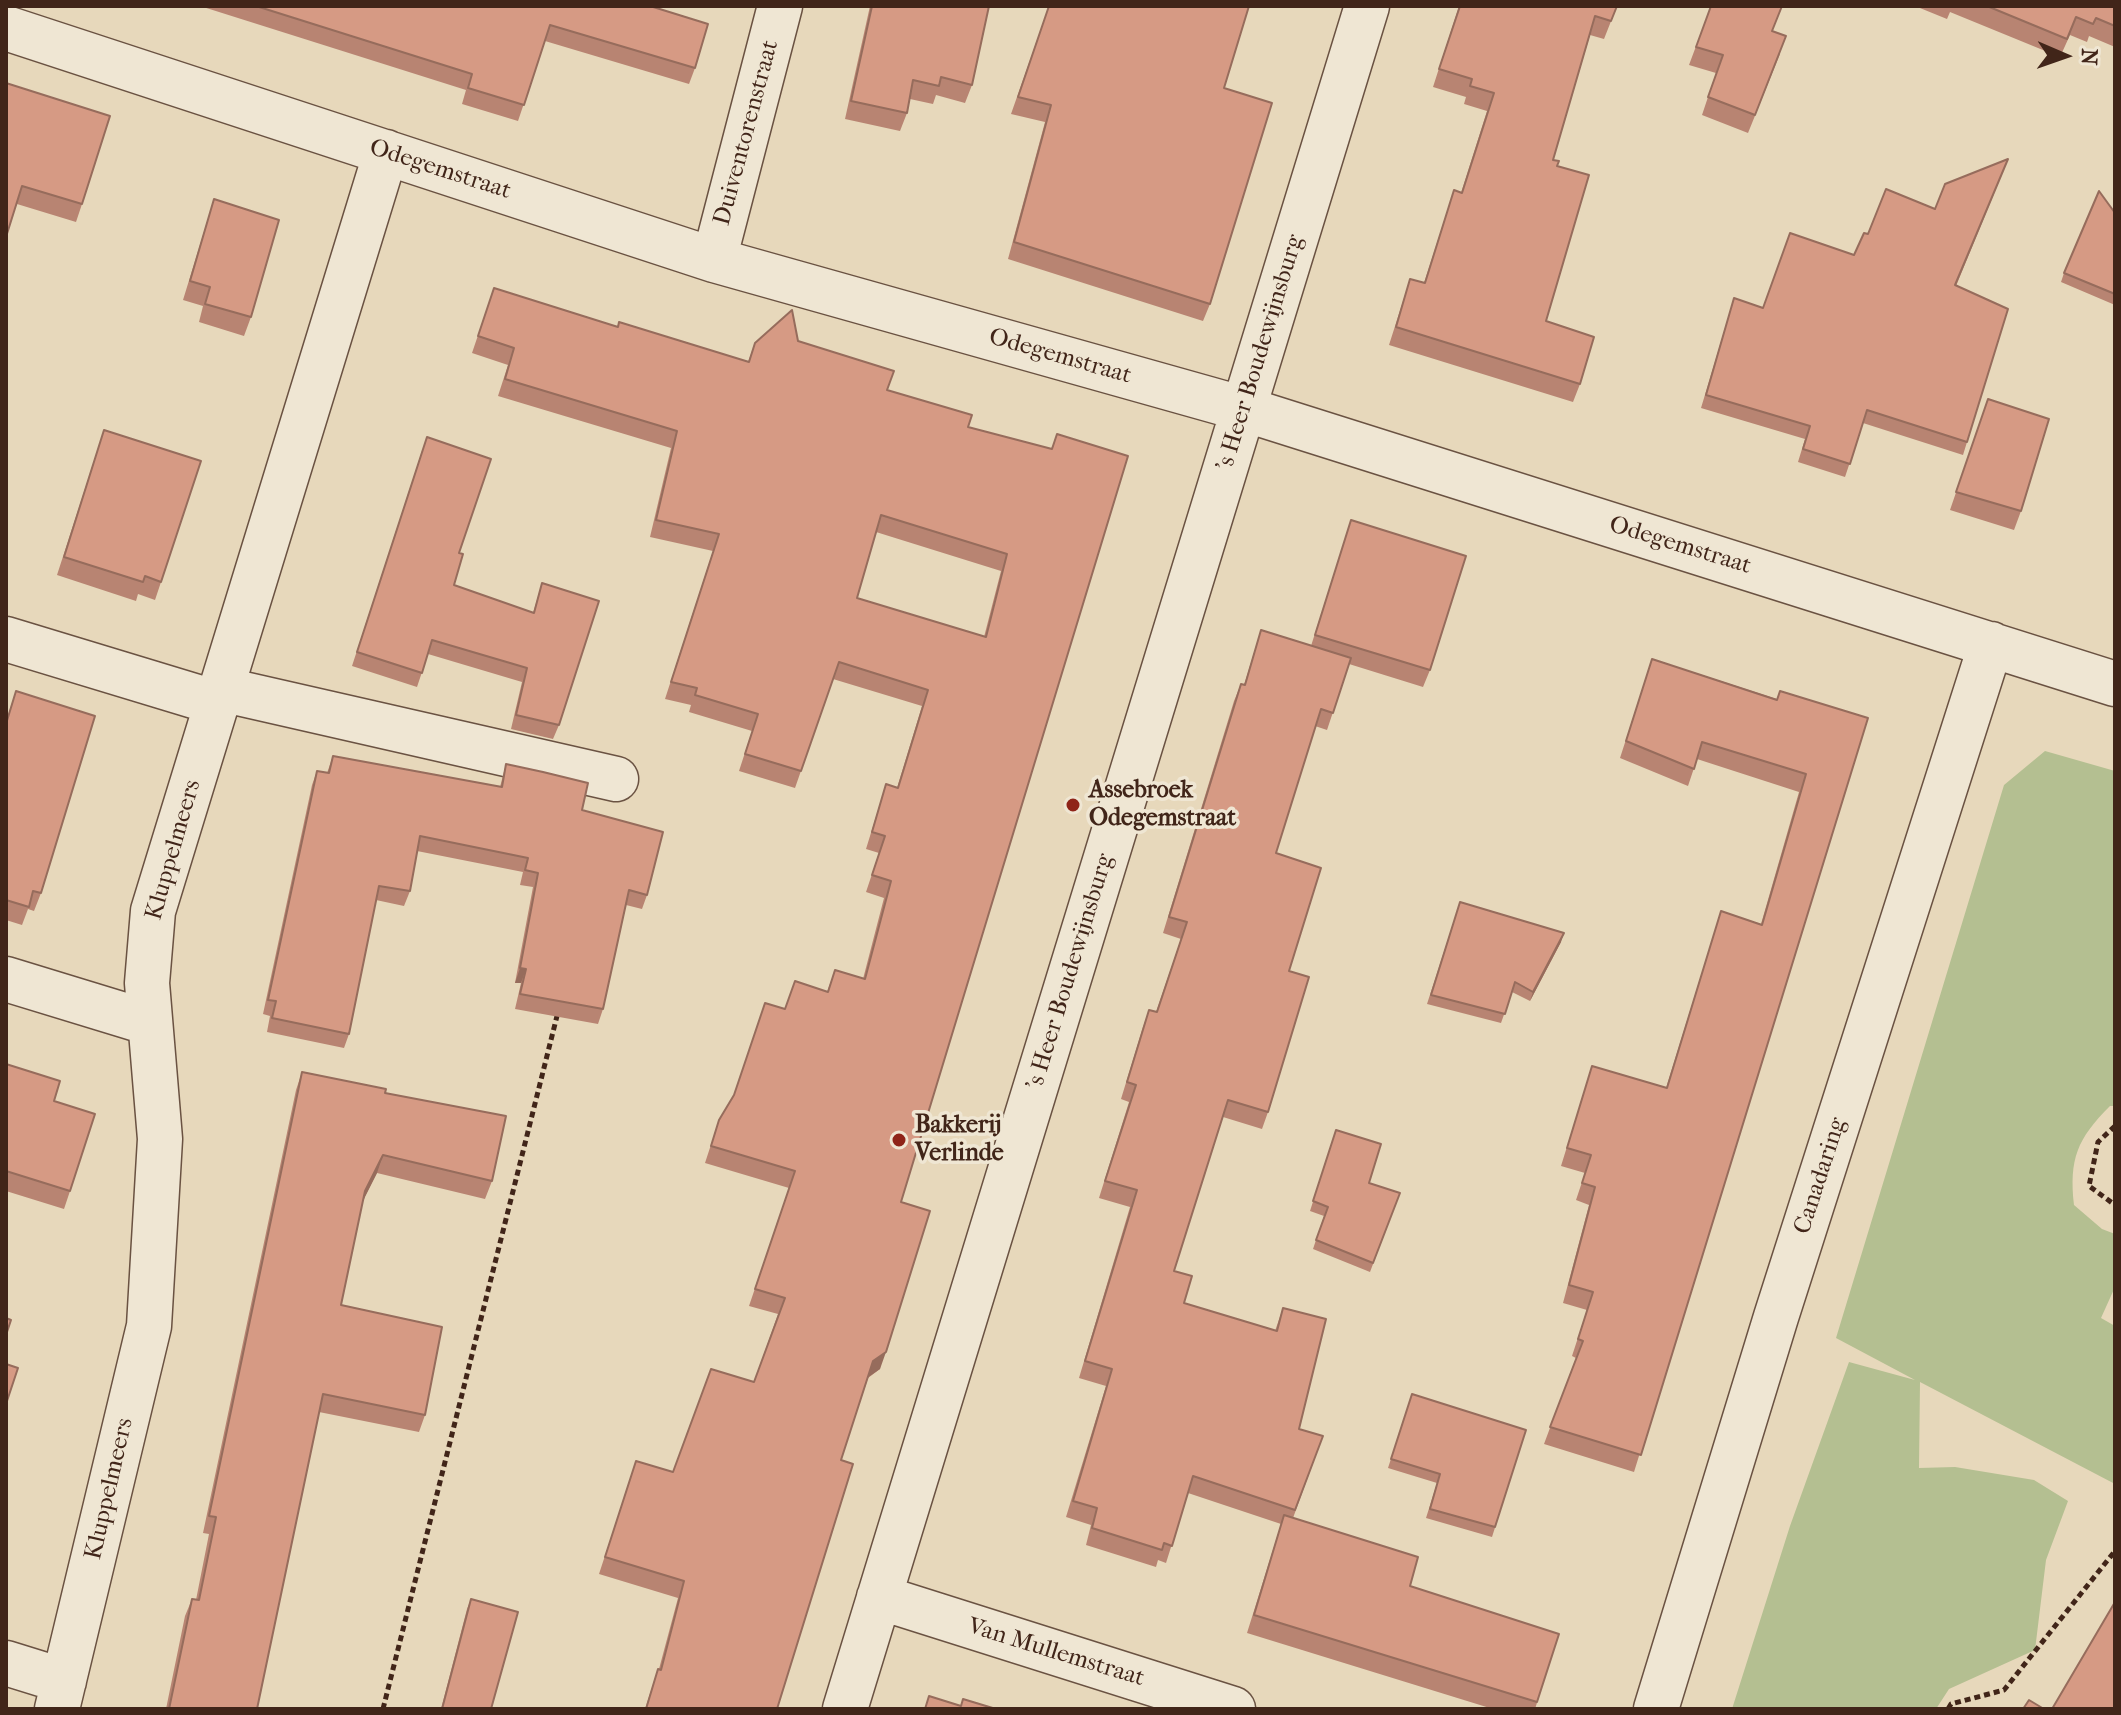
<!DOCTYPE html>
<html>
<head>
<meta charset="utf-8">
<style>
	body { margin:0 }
	#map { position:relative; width:2121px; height:1715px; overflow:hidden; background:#e7d8bb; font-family:"IM FELL French Canon",serif }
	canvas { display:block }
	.frame { position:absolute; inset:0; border:8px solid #412519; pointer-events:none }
	.north { position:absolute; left:2025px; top:16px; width:80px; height:80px; -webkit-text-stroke:6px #efe6d3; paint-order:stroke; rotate:92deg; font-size:22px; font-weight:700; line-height:32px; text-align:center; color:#412519 }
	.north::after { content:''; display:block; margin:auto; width:28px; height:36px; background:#412519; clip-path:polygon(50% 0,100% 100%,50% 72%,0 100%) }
</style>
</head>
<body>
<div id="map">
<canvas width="2121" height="1715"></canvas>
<div class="frame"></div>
<div class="north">N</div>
</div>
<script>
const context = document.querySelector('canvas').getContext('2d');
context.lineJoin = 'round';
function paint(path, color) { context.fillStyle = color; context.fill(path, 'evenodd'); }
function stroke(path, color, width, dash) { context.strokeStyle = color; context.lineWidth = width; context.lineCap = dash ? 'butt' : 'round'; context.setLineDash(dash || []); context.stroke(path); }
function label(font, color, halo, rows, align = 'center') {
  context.font = font + ' "IM FELL French Canon",serif'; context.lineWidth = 7; context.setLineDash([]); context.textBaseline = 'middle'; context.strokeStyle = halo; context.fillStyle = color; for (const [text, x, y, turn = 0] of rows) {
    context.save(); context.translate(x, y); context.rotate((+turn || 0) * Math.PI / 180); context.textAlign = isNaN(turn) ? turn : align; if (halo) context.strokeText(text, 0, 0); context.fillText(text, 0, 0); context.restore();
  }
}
const green = new Path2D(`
	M 2045,751 L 2115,771 L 2115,1106 L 2110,1106 C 2077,1139 2069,1159 2074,1205 L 2102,1229 L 2115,1234 L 2115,1287 L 2101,1318 L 2115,1326 L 2115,1484 L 1920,1382 L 1919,1468 L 1955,1467 L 2034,1480 L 2068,1501 L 2046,1560 L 2035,1650 L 1949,1689 L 1936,1709 L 1732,1709 L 1790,1526 L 1849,1362 L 1915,1380 L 1836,1338 L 2004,785 Z`);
const path = new Path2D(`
	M 2115,1126 L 2098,1142 L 2089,1186 L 2115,1205
	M 383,1709 L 558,1012
	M 1948,1709 L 1951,1704 L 2004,1690 L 2115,1551`);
const minor = new Path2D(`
	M 6,28 L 714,260 L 1244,409 L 2115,684
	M 714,260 L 780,6
	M 6,639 L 217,703
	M 221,689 L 616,779
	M 6,979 L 150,1023
	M 879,1597 L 1233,1709
	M 6,1663 L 64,1681
	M 57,1709 L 149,1326 L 160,1139 L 147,983 L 153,911 L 386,152
	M 845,1709 L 1367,6
	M 1656,1709 L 1776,1317 L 1991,644`);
const wall = new Path2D(`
	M 200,6 L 650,6 L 695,68 L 689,84 L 545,41 L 518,121 L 462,104 L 466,90 Z
	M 870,6 L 989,6 L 972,85 L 965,103 L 936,95 L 933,104 L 910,99 L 907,113 L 900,131 L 845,119 Z
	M 1049,6 L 1224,88 L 1210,304 L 1203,321 L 1008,259 L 1045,122 L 1011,114 Z
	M 1459,6 L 1617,6 L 1604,39 L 1590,35 L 1553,160 L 1557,166 L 1546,321 L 1580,384 L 1573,402 L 1389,345 L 1410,279 L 1424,283 L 1454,190 L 1461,193 L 1487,111 L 1464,104 L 1466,97 L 1433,87 Z
	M 1711,6 L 1773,31 L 1780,54 L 1748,133 L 1702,115 L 1716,73 L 1689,65 Z
	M 1915,6 L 2115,6 L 2115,47 L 2089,36 L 2087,42 L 2070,35 L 2060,57 L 1950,12 L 1947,19 Z
	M 6,83 L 82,204 L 76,222 L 17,204 Z
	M 2003,172 L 1956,286 L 1967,442 L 1963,455 L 1863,423 L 1845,477 L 1798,462 L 1805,439 L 1701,408 L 1734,298 L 1763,308 L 1854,255 L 1868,234 L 1935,209 Z
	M 214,199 L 251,317 L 244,336 L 199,322 L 203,306 L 183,300 Z
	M 2115,213 L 2115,305 L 2061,282 L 2064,273 Z
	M 494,288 L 617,327 L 619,322 L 748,362 L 755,343 L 798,341 L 887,390 L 968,427 L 1052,449 L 901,1202 L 880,1369 L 868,1378 L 841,1460 L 777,1709 L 645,1709 L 658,1669 L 659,1669 L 678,1598 L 599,1574 L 636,1461 L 673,1472 L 754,1382 L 778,1314 L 749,1306 L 789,1188 L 705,1163 L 719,1120 L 785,1009 L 827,992 L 835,970 L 863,979 L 884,898 L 866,892 L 879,853 L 866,849 L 886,784 L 897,788 L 922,706 L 833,679 L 795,788 L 739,771 L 752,731 L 689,712 L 691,705 L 665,699 L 713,551 L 650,537 L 671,448 L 498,396 L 508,365 L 472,353 ZM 876,532 L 1001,571 L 984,637 L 857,598 Z
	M 1988,399 L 2021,511 L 2014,530 L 1950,510 Z
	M 104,430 L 161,582 L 155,600 L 138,594 L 136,601 L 57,575 Z
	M 422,451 L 459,553 L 454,585 L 533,613 L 542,583 L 559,725 L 553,739 L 511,729 L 522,682 L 428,654 L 417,687 L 352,666 Z
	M 1351,520 L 1430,670 L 1423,687 L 1349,664 L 1327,730 L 1315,726 L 1276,853 L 1289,971 L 1268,1112 L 1262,1129 L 1223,1117 L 1174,1271 L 1184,1303 L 1275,1331 L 1283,1308 L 1299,1429 L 1323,1436 L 1293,1518 L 1410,1586 L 1559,1634 L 1535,1709 L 1493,1709 L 1247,1633 L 1281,1524 L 1188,1493 L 1166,1563 L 1158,1560 L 1156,1567 L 1086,1545 L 1091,1525 L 1066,1517 L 1106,1386 L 1079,1378 L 1130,1207 L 1099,1198 L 1129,1102 L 1121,1099 L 1143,1027 L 1149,1010 L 1156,1012 L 1181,939 L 1163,933 L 1234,701 L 1241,684 L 1244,685 L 1261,630 L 1311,646 Z
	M 1652,659 L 1777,699 L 1868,718 L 1634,1472 L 1544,1444 L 1576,1358 L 1572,1356 L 1587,1310 L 1563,1303 L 1589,1205 L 1576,1200 L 1585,1173 L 1561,1166 L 1592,1066 L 1666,1088 L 1721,911 L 1761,924 L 1799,792 L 1697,759 L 1688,786 L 1620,758 Z
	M 16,691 L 41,893 L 34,911 L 28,909 L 22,925 L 6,920 L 6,721 Z
	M 333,756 L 500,787 L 506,764 L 582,810 L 647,895 L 642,909 L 626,905 L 603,1009 L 598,1024 L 515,1009 L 521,983 L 515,983 L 533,887 L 520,885 L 523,872 L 417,851 L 410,891 L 404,906 L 376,900 L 349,1034 L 344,1048 L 267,1032 L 270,1016 L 263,1014 L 312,785 L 317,771 L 327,773 Z
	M 1460,902 L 1561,942 L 1530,1001 L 1512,992 L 1501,1023 L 1427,1004 Z
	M 6,1064 L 54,1101 L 70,1191 L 64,1209 L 6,1191 Z
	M 302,1072 L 385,1093 L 492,1181 L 485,1199 L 377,1173 L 363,1200 L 341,1305 L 425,1415 L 419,1432 L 319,1412 L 257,1709 L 166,1709 L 185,1616 L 192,1599 L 196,1600 L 209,1534 L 203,1533 L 296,1090 Z
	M 1336,1130 L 1369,1183 L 1400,1193 L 1370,1272 L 1313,1249 L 1324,1216 L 1310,1211 Z
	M 1412,1394 L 1526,1430 L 1492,1537 L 1426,1518 L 1437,1483 L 1388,1468 Z
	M 471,1599 L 491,1709 L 441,1709 L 467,1609 Z`);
const shadedWall = new Path2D(`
	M 1564,933 L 1561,942 L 1530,1001 L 1533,992 Z
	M 520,968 L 526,969 L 521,983 L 515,983 Z
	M 383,1155 L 377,1173 L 359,1209 L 365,1191 Z
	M 886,1352 L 880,1369 L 867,1378 L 873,1361 Z`);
const building = new Path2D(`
	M 256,6 L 650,6 L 708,24 L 695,68 L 550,25 L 524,105 L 468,88 L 472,74 Z
	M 872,6 L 989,6 L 972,85 L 941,77 L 939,86 L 913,80 L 907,113 L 851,101 Z
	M 1049,6 L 1249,6 L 1224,88 L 1272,103 L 1210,304 L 1014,242 L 1051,105 L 1018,97 Z
	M 1460,6 L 1617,6 L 1611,21 L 1595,16 L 1553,160 L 1559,161 L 1557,166 L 1589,175 L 1546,321 L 1594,337 L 1580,384 L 1396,327 L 1410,279 L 1425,283 L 1454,190 L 1462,193 L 1494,93 L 1470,86 L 1472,79 L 1439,69 Z
	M 1711,6 L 1782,6 L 1772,31 L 1786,36 L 1755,115 L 1708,97 L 1723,55 L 1696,47 Z
	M 1987,6 L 2115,6 L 2115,26 L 2096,18 L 2093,24 L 2076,17 L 2067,39 Z
	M 6,83 L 110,116 L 82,204 L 22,186 L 6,237 Z
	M 2008,159 L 1955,285 L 2008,309 L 1967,442 L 1867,410 L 1850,464 L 1803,449 L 1810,426 L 1706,395 L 1734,298 L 1763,308 L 1790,233 L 1854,255 L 1864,233 L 1868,234 L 1886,189 L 1935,209 L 1945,184 Z
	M 2099,191 L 2115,213 L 2115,294 L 2064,273 Z
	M 214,199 L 279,220 L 251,317 L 205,304 L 210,287 L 190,281 Z
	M 494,288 L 618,327 L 619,322 L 749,362 L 755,343 L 792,310 L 798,341 L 894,371 L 887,390 L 972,415 L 968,427 L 1052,449 L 1057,434 L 1128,456 L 901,1202 L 930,1211 L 886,1352 L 873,1361 L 841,1460 L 853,1464 L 777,1709 L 646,1709 L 658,1669 L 661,1670 L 684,1581 L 605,1557 L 636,1461 L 673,1472 L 711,1369 L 754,1382 L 785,1298 L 755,1289 L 795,1171 L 711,1146 L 719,1120 L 734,1095 L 765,1003 L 785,1009 L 795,981 L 828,992 L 835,970 L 865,979 L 891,881 L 872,875 L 885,836 L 872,832 L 886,784 L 898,788 L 928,690 L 839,662 L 801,771 L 745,754 L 758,714 L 695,695 L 697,688 L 671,682 L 719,534 L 656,520 L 677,431 L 505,379 L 514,348 L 478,336 ZM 881,515 L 1007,554 L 986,637 L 857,598 Z
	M 1988,399 L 2049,419 L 2021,511 L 1956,492 Z
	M 104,430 L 201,461 L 161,582 L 145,576 L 143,582 L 64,557 Z
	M 427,437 L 491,459 L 459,553 L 463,554 L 454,585 L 534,613 L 542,583 L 599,601 L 559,725 L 516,715 L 527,668 L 432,640 L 422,673 L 357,652 Z
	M 1351,520 L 1466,556 L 1430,670 L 1315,635 Z
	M 1261,630 L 1351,658 L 1333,713 L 1321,709 L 1276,853 L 1321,868 L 1289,971 L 1309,977 L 1268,1112 L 1228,1100 L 1174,1271 L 1192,1276 L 1184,1303 L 1277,1331 L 1283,1308 L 1326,1319 L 1299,1429 L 1323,1436 L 1295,1510 L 1193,1476 L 1172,1546 L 1164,1543 L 1162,1550 L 1092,1528 L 1097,1508 L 1073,1501 L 1112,1369 L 1085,1361 L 1137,1190 L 1105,1181 L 1136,1085 L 1127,1082 L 1149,1010 L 1157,1012 L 1187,922 L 1169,917 L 1241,684 L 1245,685 Z
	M 1652,659 L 1777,700 L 1780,691 L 1868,718 L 1641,1455 L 1550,1427 L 1583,1341 L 1578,1339 L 1593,1292 L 1569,1285 L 1595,1187 L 1582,1183 L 1591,1155 L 1567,1148 L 1592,1066 L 1667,1088 L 1721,911 L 1762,925 L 1806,774 L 1702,742 L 1694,769 L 1626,741 Z
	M 16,691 L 95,716 L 41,893 L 33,891 L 29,907 L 6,900 L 6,724 Z
	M 333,756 L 502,787 L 506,764 L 543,772 L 588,783 L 582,810 L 663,832 L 647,895 L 629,890 L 603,1009 L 520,994 L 526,969 L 520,968 L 538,873 L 525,870 L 528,858 L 420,836 L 410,891 L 379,886 L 349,1034 L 272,1018 L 276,1001 L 268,1000 L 317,771 L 329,773 Z
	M 1460,902 L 1564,933 L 1533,992 L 1515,982 L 1505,1014 L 1431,995 Z
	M 6,1064 L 60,1081 L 54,1101 L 95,1114 L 70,1191 L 6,1171 Z
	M 302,1072 L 386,1089 L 385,1093 L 506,1116 L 492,1181 L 383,1155 L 365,1191 L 341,1305 L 442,1327 L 425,1415 L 323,1394 L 257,1709 L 169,1709 L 192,1599 L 199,1600 L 216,1517 L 209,1516 Z
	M 1336,1130 L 1381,1144 L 1369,1183 L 1400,1193 L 1373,1263 L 1316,1240 L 1328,1207 L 1313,1201 Z
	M 6,1318 L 11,1320 L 6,1335 Z
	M 6,1364 L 18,1368 L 6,1404 Z
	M 1412,1394 L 1526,1430 L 1495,1527 L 1430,1509 L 1440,1474 L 1391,1459 Z
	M 1284,1515 L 1418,1557 L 1410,1586 L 1559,1634 L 1537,1702 L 1254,1615 Z
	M 471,1599 L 518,1612 L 491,1709 L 442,1709 Z
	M 2115,1602 L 2115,1709 L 2052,1709 Z
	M 929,1696 L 961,1706 L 963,1699 L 996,1709 L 925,1709 Z
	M 2029,1700 L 2044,1709 L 2023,1709 Z`);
const markers = [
	[1073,805,8,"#8f2418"],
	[899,1140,8,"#8f2418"]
];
const streetNames = [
	["Duiventorenstraat",747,133,-75],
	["Odegemstraat",440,170,18],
	["'s Heer Boudewijnsburg",1261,353,-73],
	["Odegemstraat",1060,357,16],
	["Odegemstraat",1680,546,17],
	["Kluppelmeers",174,850,-74],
	["'s Heer Boudewijnsburg",1071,972,-73],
	["Canadaring",1821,1176,-72],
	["Kluppelmeers",110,1489,-77],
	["Van Mullemstraat",1056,1653,17]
];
const poiNames = [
	["Assebroek",1089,791],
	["Odegemstraat",1089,819],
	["Bakkerij",915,1126],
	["Verlinde",915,1154]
];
paint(green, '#b4bf91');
stroke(minor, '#6a5242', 47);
stroke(path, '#412519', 5, [6, 4]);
stroke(minor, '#efe6d3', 44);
paint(wall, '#b88472');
paint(shadedWall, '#966c5c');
paint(building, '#d69a84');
stroke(building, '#966c5c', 2);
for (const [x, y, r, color] of markers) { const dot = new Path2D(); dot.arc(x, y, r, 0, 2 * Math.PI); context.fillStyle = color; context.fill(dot); stroke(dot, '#efe6d3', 3); }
label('24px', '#412519', '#efe6d3', streetNames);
label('bold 24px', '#412519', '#efe6d3', poiNames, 'left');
</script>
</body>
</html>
